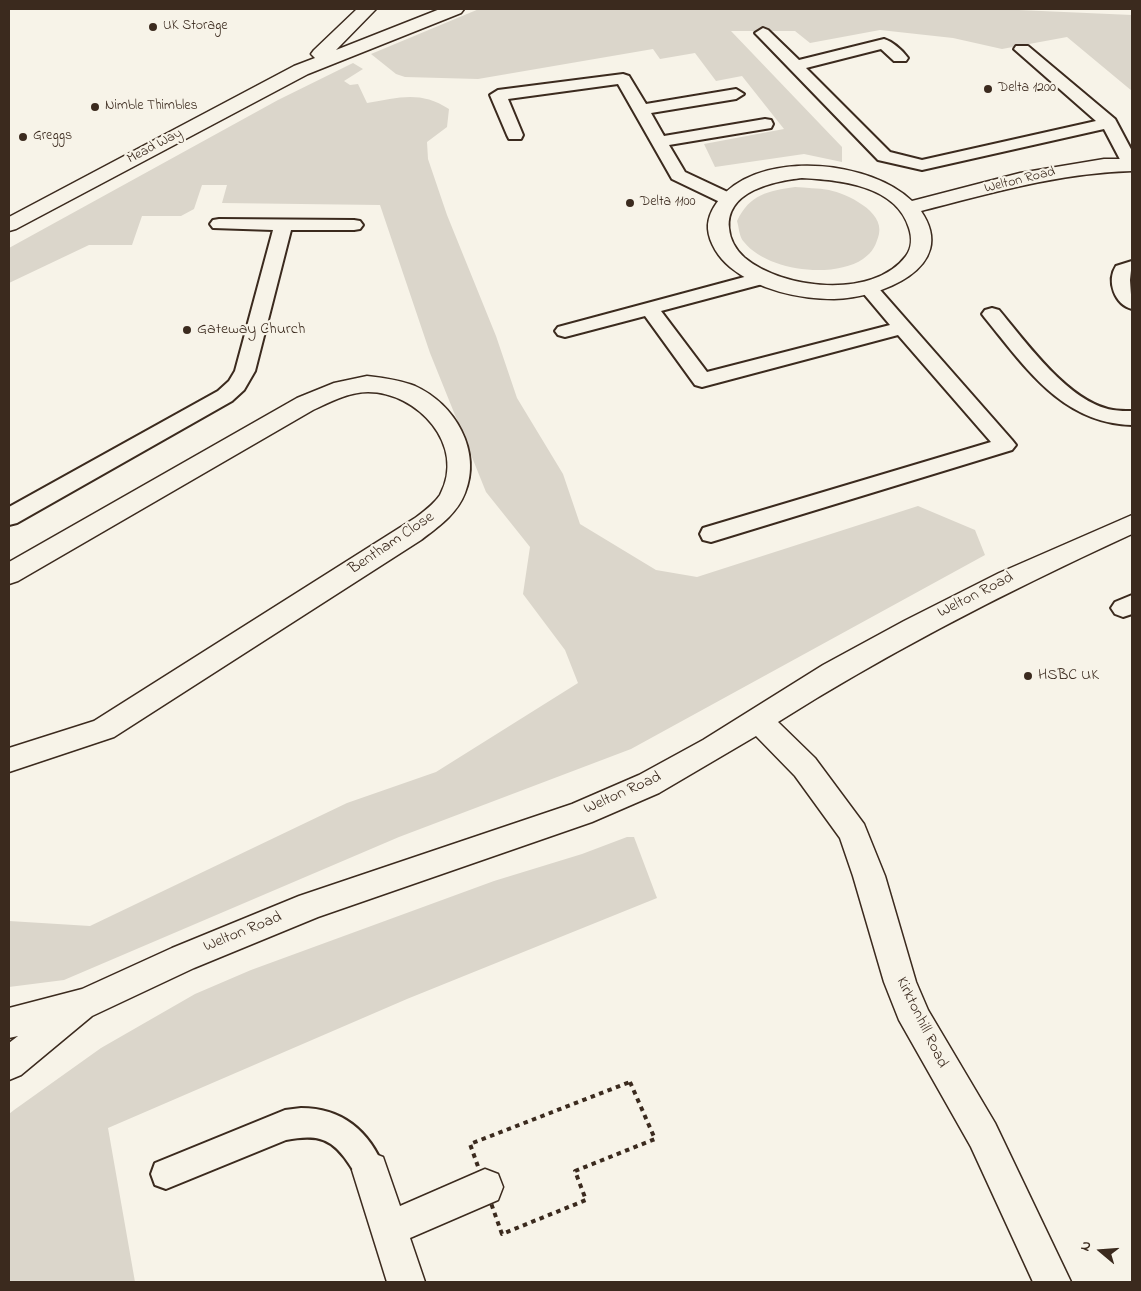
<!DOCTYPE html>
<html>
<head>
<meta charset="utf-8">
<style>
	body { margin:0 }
	#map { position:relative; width:1141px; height:1291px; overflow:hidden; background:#f7f3e8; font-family:"Indie Flower",sans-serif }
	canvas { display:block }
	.frame { position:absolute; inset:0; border:10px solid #3b2a1e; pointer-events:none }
	.north { position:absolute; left:1076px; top:1226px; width:50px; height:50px; -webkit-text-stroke:4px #f7f3e8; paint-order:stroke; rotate:288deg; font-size:14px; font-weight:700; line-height:20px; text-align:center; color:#3b2a1e }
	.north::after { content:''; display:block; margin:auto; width:18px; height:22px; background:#3b2a1e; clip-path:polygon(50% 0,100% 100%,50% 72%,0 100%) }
</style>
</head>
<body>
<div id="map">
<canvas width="1141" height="1291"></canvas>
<div class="frame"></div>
<div class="north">N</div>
</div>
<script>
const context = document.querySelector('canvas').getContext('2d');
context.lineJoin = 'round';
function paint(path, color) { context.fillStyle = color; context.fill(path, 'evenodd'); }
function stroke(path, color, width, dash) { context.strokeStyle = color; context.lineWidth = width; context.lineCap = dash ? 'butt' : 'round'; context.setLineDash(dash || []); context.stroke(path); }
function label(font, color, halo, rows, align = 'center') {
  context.font = font + ' "Indie Flower",sans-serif'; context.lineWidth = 4.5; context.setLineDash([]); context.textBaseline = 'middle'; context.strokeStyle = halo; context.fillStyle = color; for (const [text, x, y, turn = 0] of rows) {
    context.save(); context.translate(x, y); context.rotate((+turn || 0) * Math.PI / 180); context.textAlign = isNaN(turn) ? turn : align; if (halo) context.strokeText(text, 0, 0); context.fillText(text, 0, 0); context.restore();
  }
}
const green = new Path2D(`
	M 479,9 L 996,9 L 1132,15 L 1132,91 L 1067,37 L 1002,49 L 953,38 L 880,30 L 810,43 L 795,31 L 731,31 L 842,147 L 842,162 L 804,154 L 715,167 L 704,144 L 784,129 L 742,76 L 716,81 L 695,53 L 660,59 L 653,49 L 478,79 L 405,77 L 396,74 L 371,54 Z
	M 353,63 L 363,69 L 344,81 L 350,85 L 358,84 L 367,103 C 398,98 420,90 449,109 L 447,127 L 427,142 L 428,159 L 447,215 L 496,336 L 517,398 L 563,474 L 580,524 L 656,570 L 697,577 L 918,506 L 975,530 L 985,555 L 631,749 L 399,837 L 64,980 L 9,987 L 9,921 L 90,926 L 347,803 L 436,772 L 578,683 L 565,650 L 523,594 L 530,547 L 486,492 L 430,353 L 380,205 L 222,203 L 227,185 L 202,185 L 194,209 L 181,216 L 142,216 L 132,245 L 89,245 L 9,283 L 9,248 L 278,100 Z
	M 795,187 C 806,188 818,188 829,190 C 847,194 884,211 879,234 C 876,245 873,252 863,259 C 833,279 767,271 744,242 C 739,237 739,227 737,221 C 750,194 768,191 795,187 Z
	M 627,837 L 634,837 L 657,898 L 407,999 L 108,1128 L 135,1282 L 9,1282 L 9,1114 L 14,1110 L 101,1048 L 195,994 L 251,970 L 494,881 L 582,854 Z`);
const path = new Path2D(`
	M 630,1082 L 655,1139 L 575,1171 L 586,1200 L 502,1234 L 470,1144 Z`);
const lane = new Path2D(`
	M 763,28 L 768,30 L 799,60 L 884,39 C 893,42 902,50 908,58 L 906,61 L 894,61 L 881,49 L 806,68 L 890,152 L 922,160 L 1096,121 L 1014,49 L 1016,46 L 1028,46 L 1115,119 L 1132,151 L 1132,170 L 1125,169 L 1104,129 L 922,170 L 878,160 L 758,36 L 755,33 Z
	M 623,74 L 629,76 L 646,104 L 736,89 L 744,94 L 736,99 L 651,113 L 664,136 L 765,119 L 771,120 L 773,124 L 771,128 L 669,145 L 685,172 L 734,195 L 737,199 L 734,203 L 722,203 L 672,179 L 618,84 L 508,99 L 523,135 L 521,139 L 509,139 L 507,135 L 490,95 L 498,90 Z
	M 219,219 L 354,220 L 360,221 L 363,225 L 360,229 L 354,230 L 291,230 L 255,371 L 244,390 L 232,401 L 17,523 L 9,525 L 9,507 L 218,391 L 229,381 L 235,371 L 273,230 L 213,228 L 210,224 L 213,220 Z
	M 1132,261 L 1130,280 L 1132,309 C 1115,305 1106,281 1116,266 Z
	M 763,272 L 770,274 L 772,278 L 770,282 L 661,311 L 707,372 L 890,325 L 858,287 L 860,283 L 874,283 L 1012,440 L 1016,445 L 1012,450 L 711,542 L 703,540 L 700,534 L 703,528 L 991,442 L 898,335 L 702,387 L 695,385 L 645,316 L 565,337 L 558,335 L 555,331 L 558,327 Z
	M 992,308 L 999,310 C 1026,342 1069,403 1113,410 C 1119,411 1126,411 1132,411 L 1132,425 C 1062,423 1026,368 985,318 L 982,314 L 985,310 Z
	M 1132,595 L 1132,614 L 1123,617 L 1115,614 L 1111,608 L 1115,602 Z
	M 301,1108 C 343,1108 370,1132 385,1170 L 381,1181 L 370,1185 C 359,1181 358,1177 351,1167 C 333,1138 318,1134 286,1140 L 166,1189 L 155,1185 L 151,1174 L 155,1163 L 285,1110 Z`);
const street = new Path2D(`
	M 1104,159 L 1132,159 L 1132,171 C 1059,173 991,193 921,211 C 960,268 879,298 834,299 C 799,299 758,290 730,267 C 719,258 709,243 708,229 C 707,215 716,202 726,192 C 770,151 870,161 912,201 L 1020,173 ZM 802,178 C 839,180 896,185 909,228 C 912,237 912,248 906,256 C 873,300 782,289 745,258 C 736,250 730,240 729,228 C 726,191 774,181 802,178 Z
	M 367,376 C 384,378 400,380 415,386 C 455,404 482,451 465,493 C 457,514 438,527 421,540 L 114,737 L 9,772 L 9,748 L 94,721 L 415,518 C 423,512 434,504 440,495 C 467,445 417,392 368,392 C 349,392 330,402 313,410 L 18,581 L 9,584 L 9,562 L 297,398 L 334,383 Z
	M 1132,515 L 1132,534 C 1010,590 892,650 778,722 L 815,758 L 864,824 L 885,876 L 916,982 L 928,1010 L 995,1123 L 1071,1282 L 1033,1282 L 971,1147 L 899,1020 L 884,982 L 853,876 L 840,838 L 795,776 L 756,736 L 659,793 L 592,822 L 318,917 L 194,968 L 92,1016 L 21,1075 L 9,1080 L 9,1043 L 18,1036 L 9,1038 L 9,1008 L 82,989 L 172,948 L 299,896 L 572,804 L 639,775 L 703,740 L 823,665 L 904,621 L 999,573 Z
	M 370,1152 L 383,1157 L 400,1206 L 485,1169 L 498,1174 L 503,1187 L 498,1200 L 410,1238 L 425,1282 L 387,1282 L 352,1170 L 357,1157 Z`);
const secondary = new Path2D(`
	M 357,9 L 376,9 L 336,50 L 440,9 L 464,9 L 461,13 L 308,74 L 16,229 L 9,231 L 9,217 L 294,66 L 315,58 L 311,54 L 314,50 Z`);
const markers = [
	[153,27,5,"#3b2a1e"],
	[988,89,5,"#3b2a1e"],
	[95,107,5,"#3b2a1e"],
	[23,137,5,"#3b2a1e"],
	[630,203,5,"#3b2a1e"],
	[187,330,5,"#3b2a1e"],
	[1028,676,5,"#3b2a1e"]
];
const farPoinames = [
	["UK Storage",163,27],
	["Delta 1200",998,89],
	["Nimble Thimbles",105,107],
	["Greggs",33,137],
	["Delta 1100",640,203]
];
const farStreetnames = [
	["Mead Way",155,147,-28],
	["Welton Road",1020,181,-14]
];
const poiNames = [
	["Gateway Church",197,330],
	["HSBC UK",1038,676]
];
const streetNames = [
	["Bentham Close",392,544,-34],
	["Welton Road",976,596,-27],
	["Welton Road",623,794,-24],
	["Welton Road",243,933,-22],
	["Kirktonhill Road",921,1023,64]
];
paint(green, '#dbd6cb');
stroke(lane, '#3b2a1e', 4);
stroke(street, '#3b2a1e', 3);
stroke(secondary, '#3b2a1e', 3);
stroke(path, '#3b2a1e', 4, [4.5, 4.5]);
paint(lane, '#f7f3e8');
paint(street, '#f7f3e8');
paint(secondary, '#f7f3e8');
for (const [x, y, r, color] of markers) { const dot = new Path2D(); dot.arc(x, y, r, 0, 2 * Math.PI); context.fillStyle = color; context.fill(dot); stroke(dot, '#f7f3e8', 2); }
label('14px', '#3b2a1e', '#f7f3e8', farPoinames, 'left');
label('14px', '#3b2a1e', '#f7f3e8', farStreetnames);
label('16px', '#3b2a1e', '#f7f3e8', poiNames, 'left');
label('16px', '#3b2a1e', '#f7f3e8', streetNames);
</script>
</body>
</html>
